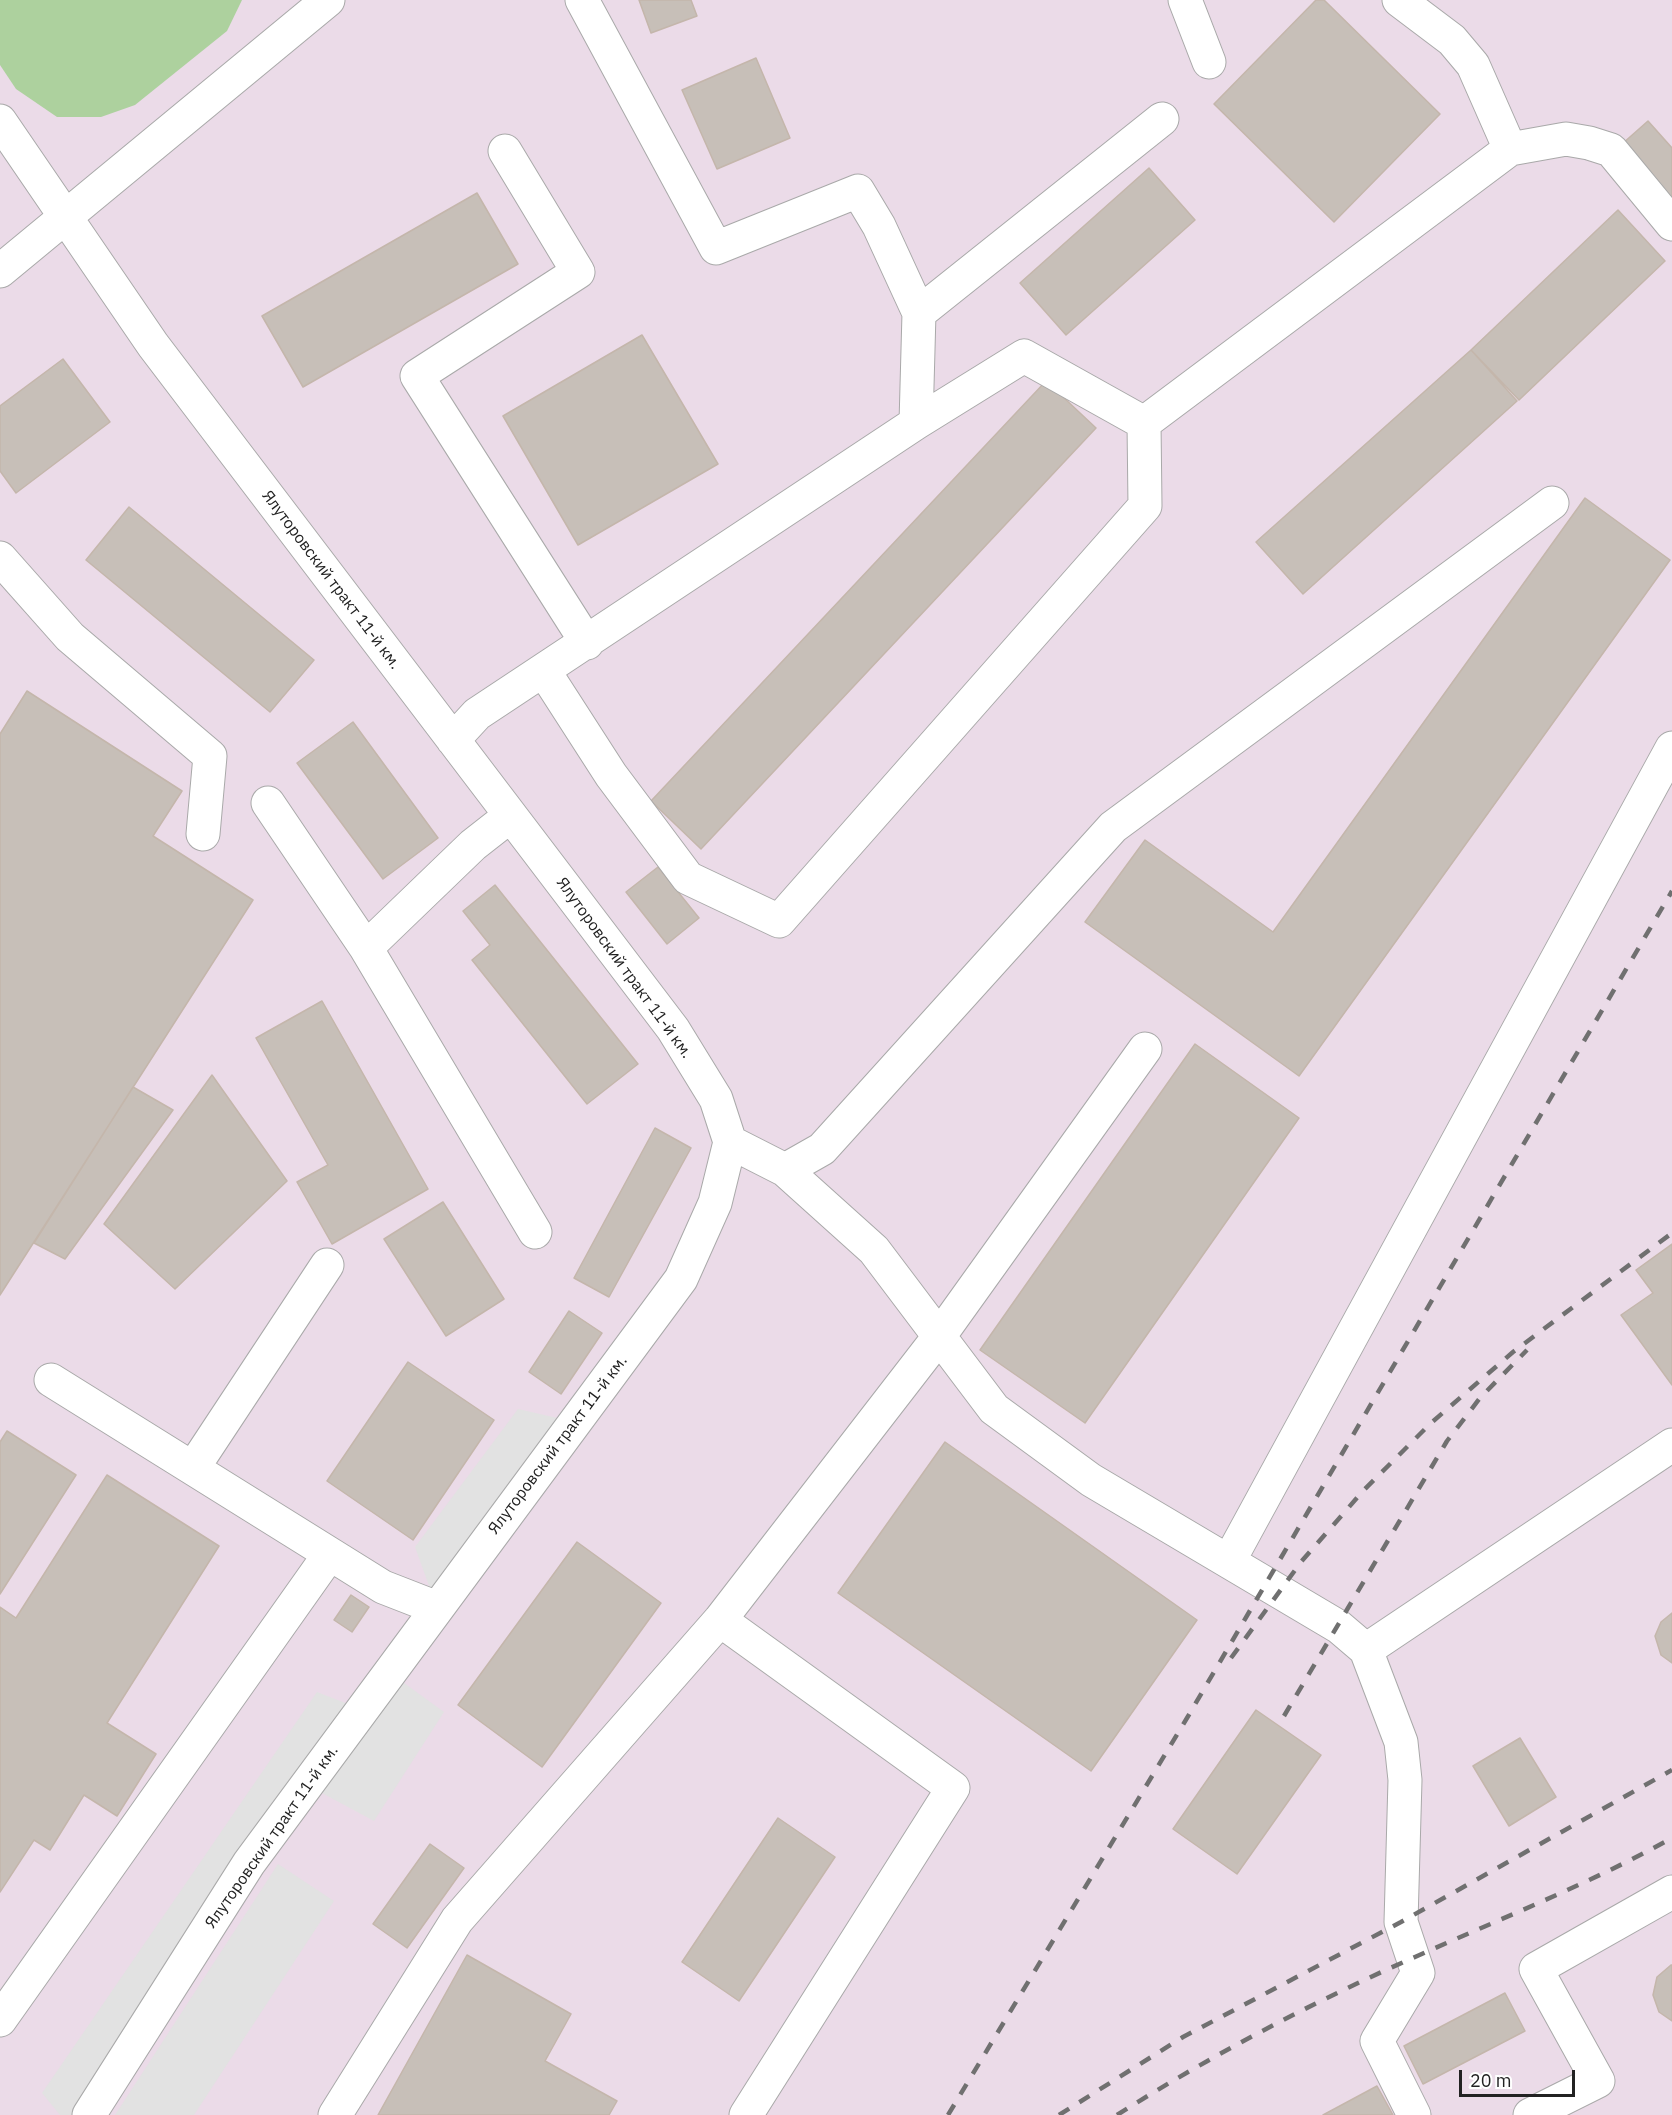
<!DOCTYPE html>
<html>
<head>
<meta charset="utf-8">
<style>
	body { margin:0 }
	#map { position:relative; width:1672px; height:2115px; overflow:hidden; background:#f2efe9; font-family:"IBM Plex Sans",sans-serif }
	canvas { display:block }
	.scale { position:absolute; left:1459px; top:2070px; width:116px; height:27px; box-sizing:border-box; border:3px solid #222; border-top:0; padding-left:8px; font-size:18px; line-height:21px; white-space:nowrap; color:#222; -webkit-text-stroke:4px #fff; paint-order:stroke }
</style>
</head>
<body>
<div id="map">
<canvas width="1672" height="2115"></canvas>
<div class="scale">20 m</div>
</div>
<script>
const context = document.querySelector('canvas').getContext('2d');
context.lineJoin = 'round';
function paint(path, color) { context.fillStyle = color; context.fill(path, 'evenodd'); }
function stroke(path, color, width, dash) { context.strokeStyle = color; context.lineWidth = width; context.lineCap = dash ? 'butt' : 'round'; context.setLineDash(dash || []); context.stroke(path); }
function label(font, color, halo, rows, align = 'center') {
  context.font = font + ' "IBM Plex Sans",sans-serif'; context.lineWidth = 6; context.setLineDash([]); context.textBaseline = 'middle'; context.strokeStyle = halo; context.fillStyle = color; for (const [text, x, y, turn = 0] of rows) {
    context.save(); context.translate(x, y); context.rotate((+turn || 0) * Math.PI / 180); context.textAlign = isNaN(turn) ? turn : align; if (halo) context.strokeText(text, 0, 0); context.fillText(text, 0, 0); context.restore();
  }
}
const industrial = new Path2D(`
	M 0,0 L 1672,0 L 1672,2115 L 0,2115 Z`);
const forest = new Path2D(`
	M 0,0 L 242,0 L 227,31 L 135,105 L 101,117 L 57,117 L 16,89 L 0,65 Z`);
const parking = new Path2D(`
	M 518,1409 L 575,1422 L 437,1608 L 415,1547 Z
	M 389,1672 L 444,1712 L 374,1821 L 307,1785 L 89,2115 L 60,2115 L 42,2093 L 317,1692 L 361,1709 Z
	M 278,1864 L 334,1901 L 194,2115 L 115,2115 Z`);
const building = new Path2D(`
	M 639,0 L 691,0 L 697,16 L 651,33 Z
	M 1316,0 L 1324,0 L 1440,114 L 1334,222 L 1214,104 Z
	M 756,58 L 790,138 L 717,169 L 682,90 Z
	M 1648,121 L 1672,148 L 1672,201 L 1622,144 Z
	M 1149,168 L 1195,220 L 1066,335 L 1020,283 Z
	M 477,193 L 518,264 L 303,387 L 262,316 Z
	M 1618,210 L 1665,261 L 1519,400 L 1471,350 Z
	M 642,335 L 718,464 L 578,545 L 503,416 Z
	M 1471,350 L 1517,401 L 1303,594 L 1256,542 Z
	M 63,359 L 110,422 L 16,493 L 0,471 L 0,406 Z
	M 1046,381 L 1096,428 L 701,849 L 651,801 Z
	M 1585,498 L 1670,560 L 1299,1076 L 1085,922 L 1145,840 L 1273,932 Z
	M 129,507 L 314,660 L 270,712 L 86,560 Z
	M 27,691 L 182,791 L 153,836 L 253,900 L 0,1295 L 0,734 Z
	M 353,722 L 438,838 L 383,879 L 297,763 Z
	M 658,867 L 699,918 L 667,944 L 626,892 Z
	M 495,885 L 638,1064 L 587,1104 L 472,960 L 490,945 L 463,911 Z
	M 322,1001 L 428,1189 L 332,1244 L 297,1182 L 328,1165 L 256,1038 Z
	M 1195,1044 L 1299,1118 L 1085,1423 L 980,1350 Z
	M 212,1075 L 287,1181 L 175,1289 L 104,1224 Z
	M 133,1087 L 173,1110 L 65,1259 L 34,1243 Z
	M 655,1128 L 691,1148 L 609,1297 L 574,1278 Z
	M 443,1202 L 504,1299 L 446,1336 L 384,1239 Z
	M 1672,1244 L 1672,1385 L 1621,1315 L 1653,1293 L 1636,1270 Z
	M 569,1311 L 602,1333 L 561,1394 L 529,1372 Z
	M 408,1362 L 494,1420 L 413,1540 L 327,1481 Z
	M 7,1431 L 76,1475 L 0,1594 L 0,1442 Z
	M 945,1442 L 1197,1620 L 1091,1771 L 838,1593 Z
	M 107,1475 L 219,1546 L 107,1723 L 156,1754 L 117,1816 L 84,1795 L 50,1850 L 34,1840 L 0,1892 L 0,1607 L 16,1618 Z
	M 577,1542 L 661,1603 L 542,1767 L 458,1705 Z
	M 351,1595 L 369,1607 L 352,1632 L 334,1620 Z
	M 1672,1613 L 1672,1663 L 1661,1655 L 1655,1636 L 1661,1622 Z
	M 1256,1710 L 1321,1755 L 1237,1874 L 1173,1829 Z
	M 1520,1738 L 1556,1797 L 1509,1826 L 1473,1766 Z
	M 778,1818 L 835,1857 L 739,2001 L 682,1962 Z
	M 430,1844 L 464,1868 L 407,1948 L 373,1924 Z
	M 467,1955 L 571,2014 L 545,2061 L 617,2101 L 609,2115 L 378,2115 Z
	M 1671,1965 L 1672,1965 L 1672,2021 L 1659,2012 L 1653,1995 L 1657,1977 Z
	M 1505,1993 L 1525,2031 L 1423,2084 L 1404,2046 Z
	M 1377,2086 L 1393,2115 L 1323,2115 Z`);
const minor = new Path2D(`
	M 1185,0 L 1209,62
	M 1399,0 L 1452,40 L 1473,65 L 1510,149 L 1566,139 L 1589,143 L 1611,150 L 1672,224
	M 0,121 L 153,345 L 673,1029 L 716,1099 L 730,1142 L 715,1203 L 681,1279 L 249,1863 L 89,2115
	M 505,151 L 578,272 L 417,376 L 587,643
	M 0,271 L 328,0
	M 919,313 L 1162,119
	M 916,423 L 1024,356 L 1144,423 L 1510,149
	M 0,558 L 70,637 L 210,756 L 203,834
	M 544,671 L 611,775 L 688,878 L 779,921 L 1145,506 L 1144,423
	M 453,740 L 477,714 L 916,423 L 919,313 L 879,226 L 858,191 L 716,248 L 582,0
	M 268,803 L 366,948 L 473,845 L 510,816
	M 366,948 L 535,1232
	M 730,1142 L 785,1170 L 874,1250 L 994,1409 L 1091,1480 L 1339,1627 L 1366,1650 L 1401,1742 L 1405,1780 L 1401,1922 L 1418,1973 L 1377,2041 L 1414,2115
	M 785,1170 L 822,1149 L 1113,827 L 1552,503
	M 51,1380 L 383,1587 L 437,1608
	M 193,1468 L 327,1265
	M 1229,1561 L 1672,748
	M 720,1620 L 953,1788 L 746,2115
	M 1366,1650 L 1672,1445
	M 0,2020 L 329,1555
	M 335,2115 L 457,1920 L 720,1620 L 938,1338 L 1145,1049
	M 1530,2115 L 1598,2081 L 1536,1969 L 1672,1892`);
const rail = new Path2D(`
	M 1231,1658 L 1301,1562 L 1363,1491 L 1431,1423 L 1513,1352 L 1672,1233
	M 1284,1716 L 1447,1441 L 1480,1398 L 1527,1350
	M 948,2115 L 1187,1718 L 1672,891
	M 1059,2115 L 1183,2037 L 1401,1922 L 1672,1770
	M 1117,2115 C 1210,2056 1315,2001 1415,1957 C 1502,1918 1589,1884 1672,1838`);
const streetNames = [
	["Ялуторовский тракт 11-й км.",331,580,53],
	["Ялуторовский тракт 11-й км.",624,968,54],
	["Ялуторовский тракт 11-й км.",558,1445,-53],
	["Ялуторовский тракт 11-й км.",272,1837,-55]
];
paint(industrial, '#ebdbe8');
paint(forest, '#add19e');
paint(parking, '#e2e2e2');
paint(building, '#c7bfb8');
stroke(building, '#c4b6ab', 1.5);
stroke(minor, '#a9a9a9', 35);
stroke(minor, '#fff', 33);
stroke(rail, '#707070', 4.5, [12, 12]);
label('16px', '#222', '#fff', streetNames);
</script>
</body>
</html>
